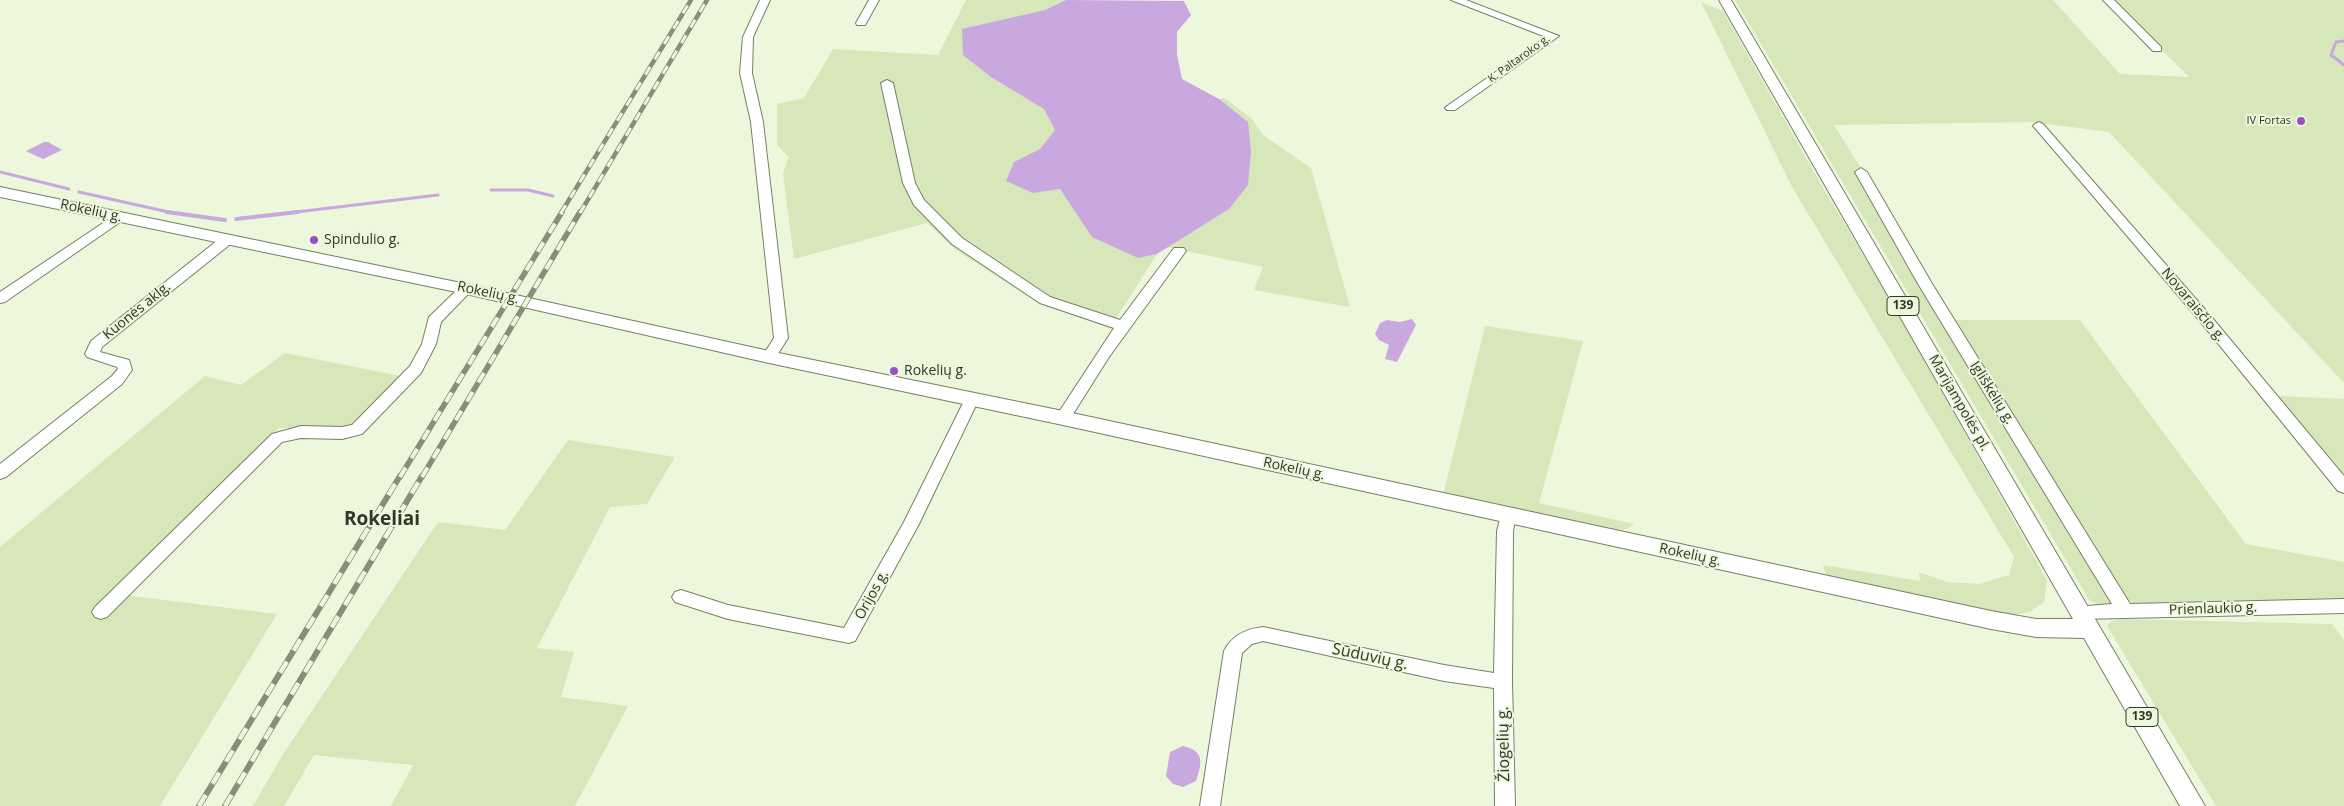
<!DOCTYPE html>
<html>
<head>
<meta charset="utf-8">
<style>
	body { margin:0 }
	canvas { display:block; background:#ecf7db }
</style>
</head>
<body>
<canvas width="2344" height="806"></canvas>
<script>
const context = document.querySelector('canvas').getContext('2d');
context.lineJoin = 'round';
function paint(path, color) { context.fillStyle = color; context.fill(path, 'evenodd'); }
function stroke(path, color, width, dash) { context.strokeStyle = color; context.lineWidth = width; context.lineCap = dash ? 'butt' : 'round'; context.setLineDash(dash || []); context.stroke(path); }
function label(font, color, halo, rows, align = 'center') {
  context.font = font + ' "Open Sans",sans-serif'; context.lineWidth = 4; context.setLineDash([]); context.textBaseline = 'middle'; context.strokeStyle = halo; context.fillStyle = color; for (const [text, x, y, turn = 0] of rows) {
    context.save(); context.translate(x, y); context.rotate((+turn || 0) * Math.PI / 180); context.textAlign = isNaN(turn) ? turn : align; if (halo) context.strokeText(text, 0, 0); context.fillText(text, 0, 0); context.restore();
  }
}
const green = new Path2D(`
	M 966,0 L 1066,0 L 1045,10 L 963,30 L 963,55 L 1044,109 L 1055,130 L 1040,149 L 1015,162 L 1033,193 L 1060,189 L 1093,237 L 1138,258 L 1157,254 L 1110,328 L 1039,304 L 956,250 L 927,223 L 794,259 L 783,173 L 789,157 L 777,145 L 777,104 L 804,98 L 833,49 L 938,55 Z
	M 1735,0 L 2053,0 L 2120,74 L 2189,77 L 2112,0 L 2344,0 L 2344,383 L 2109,132 L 2032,122 L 1834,125 L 1913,252 L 1899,253 L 2111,598 L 2109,606 L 2102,606 L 2090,601 Z
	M 1701,2 L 1723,11 L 1822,186 L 1900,317 L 2047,580 L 2044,602 L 2030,612 L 2008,616 L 1826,575 L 1823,565 L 1920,581 L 1919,572 L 1947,582 L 1979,584 L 2009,575 L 2014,557 L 1792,187 Z
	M 1224,98 L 1251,118 L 1263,135 L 1311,168 L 1350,307 L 1254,290 L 1263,267 L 1167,247 L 1229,209 L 1248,123 L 1219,99 Z
	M 1955,320 L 2080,320 L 2246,544 L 2344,562 L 2344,598 L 2136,605 L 2124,598 Z
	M 1485,326 L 1583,341 L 1539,503 L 1634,524 L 1627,529 L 1618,530 L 1443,495 Z
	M 285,353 L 405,377 L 355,427 L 279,428 L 108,593 L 277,614 L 160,806 L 0,806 L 0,547 L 205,376 L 241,385 Z
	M 2278,396 L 2344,399 L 2344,477 Z
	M 568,440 L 675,457 L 647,504 L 610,507 L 537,648 L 574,652 L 561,697 L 628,706 L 575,806 L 391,806 L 413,765 L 314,755 L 284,806 L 253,806 L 282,756 L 438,522 L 505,530 Z
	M 2122,619 L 2332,624 L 2344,640 L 2344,806 L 2216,806 L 2107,626 L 2110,622 Z`);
const water = new Path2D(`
	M 1066,0 L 1184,1 L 1191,15 L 1177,32 L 1177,54 L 1182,79 L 1219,99 L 1248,122 L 1251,152 L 1248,185 L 1229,209 L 1157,254 L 1138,258 L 1092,237 L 1060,189 L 1033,193 L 1006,181 L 1014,162 L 1040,149 L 1055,130 L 1044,109 L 991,77 L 963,55 L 962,29 L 1045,10 Z
	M 44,142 L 48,142 L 62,150 L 43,159 L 26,151 Z
	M 1412,319 L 1416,325 L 1397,362 L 1385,359 L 1389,345 L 1379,340 L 1375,334 L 1380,323 L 1387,320 L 1400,322 Z
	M 1183,746 C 1205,751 1202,763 1196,781 L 1183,787 L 1173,784 L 1166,776 L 1170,752 Z`);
const streamFar1 = new Path2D(`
	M 2344,41 L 2336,42 L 2331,55 L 2344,65
	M 0,172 L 69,189
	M 491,190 L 528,190 L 553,196
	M 79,192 L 173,213
	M 288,213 L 438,195`);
const stream = new Path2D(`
	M 167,212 L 225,220
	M 236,219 L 298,212`);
const minor = new Path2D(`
	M 760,0 L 770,0 L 753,37 L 752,73 L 763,122 L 788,338 L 774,360 L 764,360 L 762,357 L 774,338 L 751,122 L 740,73 L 743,37 Z
	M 869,0 L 879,0 L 865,25 L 857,25 L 856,23 Z
	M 1451,0 L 1466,0 L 1559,36 L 1455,110 L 1447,110 L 1445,108 L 1447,106 L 1546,37 Z
	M 2103,0 L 2114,0 L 2161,47 L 2161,51 L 2153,51 Z
	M 887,80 L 893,83 L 915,183 L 924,200 L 962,238 L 1050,297 L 1120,320 L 1174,248 L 1184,248 L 1186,251 L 1109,357 L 1068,422 L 1058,422 L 1055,418 L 1114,328 L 1040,303 L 952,244 L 914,205 L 903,183 L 881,83 Z
	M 2039,122 L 2043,124 L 2209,314 L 2344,476 L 2344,493 L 2338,491 L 2199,320 L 2035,128 L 2033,126 L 2035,124 Z
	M 1861,168 L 1867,172 L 1931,282 L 2130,604 L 2344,599 L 2344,613 L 2081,619 L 2075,617 L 2072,612 L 2075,607 L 2112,604 L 1917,282 L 1855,172 Z
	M 118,213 L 124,217 L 123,220 L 5,302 L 0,303 L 0,292 Z
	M 228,235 L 233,236 L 235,239 L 233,242 L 102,347 L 100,352 L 129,360 L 132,370 L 122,384 L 6,477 L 0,479 L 0,464 L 112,376 L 118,369 L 117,367 L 87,357 L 85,354 L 91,341 L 223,236 Z
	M 466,285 L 473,289 L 441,322 L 436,344 L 421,373 L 362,434 L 342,439 L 301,438 L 282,442 L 107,617 L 101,619 L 95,617 L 92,612 L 95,607 L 272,434 L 301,426 L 342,427 L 352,425 L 410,366 L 422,344 L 429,317 L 461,286 Z
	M 972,394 L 977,395 L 979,399 L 919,524 L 855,641 L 849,643 L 728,619 L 675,602 L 672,597 L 675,592 L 681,590 L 728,605 L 844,628 L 904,522 L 965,399 L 967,395 Z
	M 1508,509 L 1514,511 L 1516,515 L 1513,531 L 1512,682 L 1515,806 L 1495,806 L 1494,688 L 1444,681 L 1263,641 L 1252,644 L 1242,653 L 1220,806 L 1200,806 L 1224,651 C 1232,635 1246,629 1263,627 L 1444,665 L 1494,673 L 1497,531 L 1502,511 Z`);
const major = new Path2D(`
	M 1719,0 L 1731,0 L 2205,806 L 2180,806 L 2084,638 L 2036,637 L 1991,629 L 1063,425 L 769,363 L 466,294 L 0,197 L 0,187 L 466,284 L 769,351 L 1063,411 L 1991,611 L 2036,619 L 2073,619 Z`);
const railFar2 = new Path2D(`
	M 561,213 L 691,0
	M 580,213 L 707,0`);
const railFar1 = new Path2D(`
	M 400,477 L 562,212
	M 422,477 L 580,212`);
const rail = new Path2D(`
	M 199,806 L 400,476
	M 225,806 L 422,476`);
const markers = [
	[2301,121,5,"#9950c2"],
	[314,240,5,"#9950c2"],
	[894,371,5,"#9950c2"]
];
const farStreetnames = [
	["K. Paltaroko g.",1519,59,-36]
];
const farPoinames = [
	["IV Fortas",2291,121]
];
const shields = [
	[1903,306,32],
	[2142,717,32]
];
const shieldNames = [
	["139",1903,306],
	["139",2142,717]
];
const streetNames = [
	["Rokelių g.",91,211,12],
	["Rokelių g.",488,293,12],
	["Novaraisčio g.",2193,305,50],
	["Kuonės aklg.",137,311,-39],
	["Igliškėlių g.",1992,393,58],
	["Marijampolės pl.",1959,403,60],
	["Rokelių g.",1294,469,12],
	["Rokelių g.",1690,555,12],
	["Orijos g.",872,595,-61],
	["Prienlaukio g.",2213,609,-2]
];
const poiNames = [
	["Spindulio g.",324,240],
	["Rokelių g.",904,371]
];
const nearStreetnames = [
	["Sūduvių g.",1370,657,12],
	["Žiogelių g.",1504,744,-91]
];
const districtNames = [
	["Rokeliai",382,520]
];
paint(green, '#d6e7ba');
paint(water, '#c9a8df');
stroke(streamFar1, '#c9a8df', 3);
stroke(stream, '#c9a8df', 4);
stroke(minor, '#778067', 2);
stroke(major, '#778067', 2);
paint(minor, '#fff');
paint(major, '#fff');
stroke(railFar2, '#878f7c', 4.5);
stroke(railFar1, '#878f7c', 5.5);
stroke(rail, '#878f7c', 6);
stroke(railFar2, '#ecf7db', 3, [9]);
stroke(railFar1, '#ecf7db', 4, [11]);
stroke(rail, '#ecf7db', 4.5, [13]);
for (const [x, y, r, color] of markers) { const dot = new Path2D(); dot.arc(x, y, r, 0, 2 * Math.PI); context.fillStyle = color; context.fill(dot); stroke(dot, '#ecf7db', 2); }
label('11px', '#32362b', '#ecf7db', farStreetnames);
label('11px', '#32362b', '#ecf7db', farPoinames, 'right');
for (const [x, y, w] of shields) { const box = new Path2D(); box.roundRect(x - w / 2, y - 9.5, w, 19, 4); context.fillStyle = '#ecf7db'; context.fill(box); stroke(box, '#32362b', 1); }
label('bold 12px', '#32362b', null, shieldNames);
label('14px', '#32362b', '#ecf7db', streetNames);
label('14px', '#32362b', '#ecf7db', poiNames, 'left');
label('16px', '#32362b', '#ecf7db', nearStreetnames);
label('bold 19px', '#32362b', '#ecf7db', districtNames);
</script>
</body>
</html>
